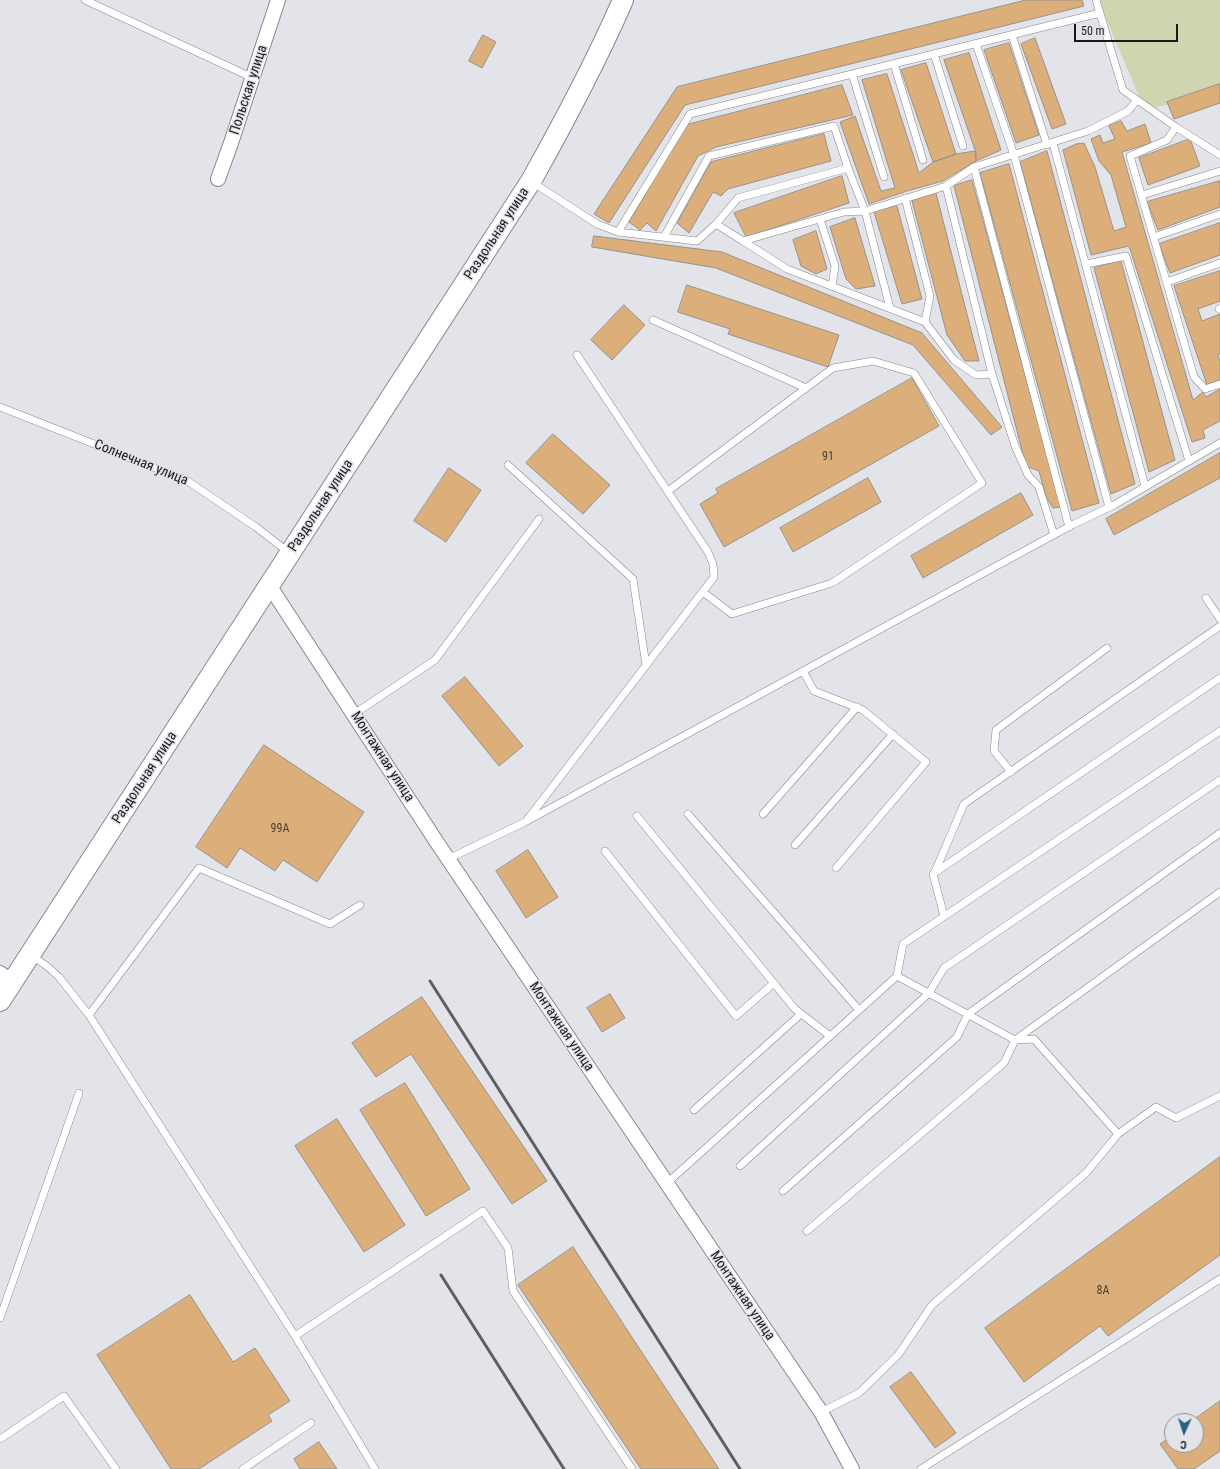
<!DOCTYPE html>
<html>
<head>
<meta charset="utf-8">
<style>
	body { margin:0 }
	#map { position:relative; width:1220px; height:1469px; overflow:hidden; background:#e3e4e9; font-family:"Roboto Condensed",sans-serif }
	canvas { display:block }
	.north { position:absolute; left:1164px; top:1413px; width:40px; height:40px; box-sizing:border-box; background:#e3e4e9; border:1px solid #929397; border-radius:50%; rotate:183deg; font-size:11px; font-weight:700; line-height:16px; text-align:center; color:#191a1b }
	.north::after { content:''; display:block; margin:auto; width:14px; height:18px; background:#27627a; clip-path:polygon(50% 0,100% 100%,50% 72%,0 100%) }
	.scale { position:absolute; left:1074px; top:24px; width:104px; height:18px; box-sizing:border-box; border:2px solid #191a1b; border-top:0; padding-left:5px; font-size:12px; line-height:14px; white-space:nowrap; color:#191a1b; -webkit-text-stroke:3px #e3e4e9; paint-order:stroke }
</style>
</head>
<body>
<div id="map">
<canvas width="1220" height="1469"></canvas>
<div class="north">С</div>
<div class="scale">50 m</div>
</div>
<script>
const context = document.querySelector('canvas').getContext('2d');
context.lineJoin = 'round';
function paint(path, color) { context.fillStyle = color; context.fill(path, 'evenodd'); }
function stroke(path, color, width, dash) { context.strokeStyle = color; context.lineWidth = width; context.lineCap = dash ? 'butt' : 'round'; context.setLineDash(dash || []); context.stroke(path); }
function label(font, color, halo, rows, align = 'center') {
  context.font = font + ' "Roboto Condensed",sans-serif'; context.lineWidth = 3; context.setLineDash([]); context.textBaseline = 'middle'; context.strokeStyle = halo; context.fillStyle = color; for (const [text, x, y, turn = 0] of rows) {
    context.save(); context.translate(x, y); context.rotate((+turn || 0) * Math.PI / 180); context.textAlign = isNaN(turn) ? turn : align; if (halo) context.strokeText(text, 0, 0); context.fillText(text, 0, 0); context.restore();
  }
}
const green = new Path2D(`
	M 1098,0 L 1220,0 L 1220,92 L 1145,110 Z`);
const building = new Path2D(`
	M 1026,0 L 1082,0 L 1084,6 L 685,105 L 609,223 L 594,214 L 677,87 Z
	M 483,35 L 496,42 L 482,68 L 469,61 Z
	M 1035,38 L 1066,124 L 1052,129 L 1021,44 Z
	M 1009,43 L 1039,135 L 1016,143 L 984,50 Z
	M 969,53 L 1001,150 L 976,161 L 976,153 L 944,60 Z
	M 926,63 L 956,154 L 933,162 L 901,70 Z
	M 887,74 L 919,173 L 933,162 L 956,154 L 975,151 L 976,161 L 943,181 L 907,191 L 869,204 L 840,122 L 855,116 L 881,191 L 895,188 L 862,80 Z
	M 1220,84 L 1220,103 L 1174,119 L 1167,102 Z
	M 842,85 L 853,115 L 716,147 L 698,156 L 656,231 L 647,223 L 640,230 L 629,222 L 686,125 Z
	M 1121,121 L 1127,131 L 1145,124 L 1151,143 L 1122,152 L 1193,400 L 1203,392 L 1206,397 L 1220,389 L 1220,421 L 1203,430 L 1205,438 L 1192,442 L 1129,246 L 1091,255 L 1063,150 L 1076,144 L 1084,143 L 1095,167 L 1114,231 L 1126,227 L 1111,175 L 1099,161 L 1091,139 L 1100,135 L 1103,143 L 1115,139 L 1109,126 Z
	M 824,134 L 831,161 L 728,189 L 721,196 L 713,192 L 689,233 L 677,223 L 711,162 Z
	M 1190,139 L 1200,166 L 1148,185 L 1139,158 Z
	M 1047,151 L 1135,484 L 1111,494 L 1020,162 Z
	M 1009,164 L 1099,503 L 1072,511 L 980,173 Z
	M 842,176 L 849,203 L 746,237 L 734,213 Z
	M 972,180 L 1061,507 L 1053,508 L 1046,497 L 1039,471 L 1026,466 L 954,186 Z
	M 1220,181 L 1220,207 L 1158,230 L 1147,202 Z
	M 936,193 L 979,361 L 965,361 L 947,335 L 912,201 Z
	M 897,206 L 922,299 L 902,304 L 874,212 Z
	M 855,218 L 875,286 L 856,289 L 846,279 L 830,227 Z
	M 1220,223 L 1220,255 L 1170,273 L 1159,244 Z
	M 816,231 L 827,269 L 816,274 L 801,266 L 793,240 Z
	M 594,236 L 722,252 L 922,333 L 1002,427 L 991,435 L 913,345 L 716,268 L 592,247 Z
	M 1121,261 L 1175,460 L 1149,472 L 1094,268 Z
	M 1220,271 L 1220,301 L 1198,309 L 1202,321 L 1220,314 L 1220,354 L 1218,355 L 1220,362 L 1220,380 L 1207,385 L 1174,286 Z
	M 687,285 L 839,335 L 828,367 L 728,334 L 730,329 L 678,312 Z
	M 624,305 L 645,325 L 612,360 L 591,340 Z
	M 912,378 L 939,426 L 724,547 L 700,504 L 718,493 L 716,489 Z
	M 553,434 L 610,485 L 583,514 L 526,463 Z
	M 1220,453 L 1220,478 L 1114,535 L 1106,519 Z
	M 449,468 L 481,490 L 446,542 L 414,521 Z
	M 868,478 L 881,502 L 793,552 L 780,528 Z
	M 1021,493 L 1033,515 L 923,578 L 911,556 Z
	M 465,677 L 523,746 L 499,766 L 442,696 Z
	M 264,745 L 364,812 L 317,882 L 283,860 L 275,871 L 240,848 L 227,868 L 196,847 Z
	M 528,850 L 558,897 L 526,918 L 496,871 Z
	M 610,994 L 625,1018 L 602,1032 L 587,1008 Z
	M 422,997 L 547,1181 L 512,1204 L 411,1054 L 376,1077 L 352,1043 Z
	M 405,1083 L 470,1189 L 426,1216 L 360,1110 Z
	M 337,1119 L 405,1225 L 364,1252 L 295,1146 Z
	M 1220,1157 L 1220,1255 L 1108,1336 L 1100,1326 L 1024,1382 L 985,1328 Z
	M 573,1247 L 641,1351 L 719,1469 L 641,1469 L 518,1285 Z
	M 190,1295 L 233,1362 L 255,1348 L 290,1401 L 268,1415 L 272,1421 L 199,1469 L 171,1469 L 97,1355 Z
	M 911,1372 L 956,1433 L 935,1448 L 890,1387 Z
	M 1220,1401 L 1220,1451 L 1194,1469 L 1178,1469 L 1160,1444 L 1172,1436 L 1172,1445 L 1196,1445 L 1196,1421 L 1192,1421 Z
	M 319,1442 L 337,1469 L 300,1469 L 294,1459 Z`);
const lane = new Path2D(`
	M 85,0 L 253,78
	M 1096,0 L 1123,90 L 1176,127 L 1220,155
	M 1012,35 L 1047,145
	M 976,44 L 1014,155 L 1109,507
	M 934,54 L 963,146
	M 894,64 L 923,160
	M 852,74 L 884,177
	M 1176,127 L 1167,140 L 1130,156 L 1194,377 L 1205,389 L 1220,384
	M 1053,143 L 1145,486
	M 974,167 L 1069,527
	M 532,182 L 597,224 L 618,232 L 697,241 L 716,224 L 743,241 L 844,212 L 865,211 L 946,186 L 974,167 L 1088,131 L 1128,111 L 1137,100
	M 1142,195 L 1220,171
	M 905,198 L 930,296 L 925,322
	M 820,219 L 835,266 L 832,286
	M 716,224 L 738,198 L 848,168 L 865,211 L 890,308
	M 618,232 L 690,114 L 1100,13
	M 664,237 L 709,156 L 834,126 L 848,168
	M 1154,237 L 1220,214
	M 743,241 L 787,269 L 925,322 L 954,360 L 976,375 L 992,374 L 946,186
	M 1086,264 L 1126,256 L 1189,461
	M 1167,282 L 1220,263
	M 1219,309 L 1220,308
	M 653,320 L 806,388
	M 992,374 L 1015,446 L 1028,475 L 1039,487 L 1054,535
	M 0,407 L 186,480 L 256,527 L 288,552
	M 508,465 L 633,579 L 646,665
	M 668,491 L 833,368 L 873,361 L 914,373 L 982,483 L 832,583 L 732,614 L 703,592
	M 1206,598 L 1220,619
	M 803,671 L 814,691 L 863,710 L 926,762 L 836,868
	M 354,714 L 435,660 L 539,519
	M 1011,772 L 994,751 L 996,730 L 1107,648
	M 688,814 L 859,1010
	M 763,814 L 857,707
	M 637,816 L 795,1009 L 830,1036
	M 527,820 L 714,577 L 713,564 L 708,552 L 577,355
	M 795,845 L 893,734
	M 605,851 L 736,1016 L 774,983
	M 448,859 L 525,822 L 1072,525 L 1114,505 L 1220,443
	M 934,874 L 964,804 L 1220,626
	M 944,916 L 933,874 L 1220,678
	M 31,955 L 48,967 L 59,977 L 89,1015 L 295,1336 L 375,1469
	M 897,976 L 903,944 L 1220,731
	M 89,1015 L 199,868 L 330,924 L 360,905
	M 694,1110 L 801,1014
	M 740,1166 L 929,993 L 944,968 L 1220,780
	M 666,1184 L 897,976 L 1015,1040 L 1034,1039 L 1118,1134
	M 783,1191 L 957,1037 L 968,1014 L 1220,833
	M 807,1231 L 1004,1063 L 1015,1040 L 1220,892
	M 0,1318 L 79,1093
	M 295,1336 L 483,1211 L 508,1248 L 513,1291 L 632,1469
	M 821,1412 L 859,1393 L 898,1355 L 932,1305 L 1086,1173 L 1118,1134 L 1156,1107 L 1176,1118 L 1220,1096
	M 0,1439 L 64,1396 L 116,1469
	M 243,1469 L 311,1423
	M 921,1469 L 1220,1279`);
const street = new Path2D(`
	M 218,179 L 231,143 L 278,0
	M 269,585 L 438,844 L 821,1412 L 852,1469
	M 0,973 L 12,982`);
const secondary = new Path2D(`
	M 0,1001 L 531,181 C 564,122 596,62 623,0`);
const rail = new Path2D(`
	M 430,981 L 740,1469
	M 441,1275 L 564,1469`);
const numberNames = [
	["91",828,457],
	["99А",280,829],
	["8А",1103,1291]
];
const streetNames = [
	["Польская улица",249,90,-72],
	["Раздольная улица",497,234,-57],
	["Солнечная улица",141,463,22],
	["Раздольная улица",321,506,-57],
	["Монтажная улица",382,757,57],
	["Раздольная улица",145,778,-57],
	["Монтажная улица",561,1027,56],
	["Монтажная улица",742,1296,56]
];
paint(green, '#d1d5af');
paint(building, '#dbae7a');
stroke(building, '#95928e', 1);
stroke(lane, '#87878c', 8);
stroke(street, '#87878c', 16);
stroke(secondary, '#87878c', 22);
stroke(lane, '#fff', 7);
stroke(street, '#fff', 14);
stroke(secondary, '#fff', 20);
stroke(rail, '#5e5f61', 3);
label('12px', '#4a3f33', null, numberNames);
label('14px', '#191a1b', '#e3e4e9', streetNames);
</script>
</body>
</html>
